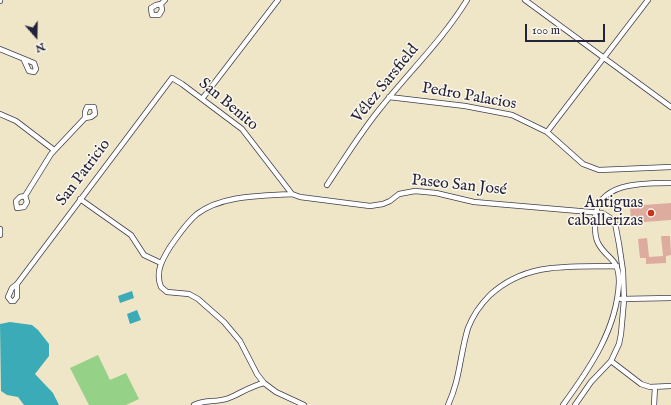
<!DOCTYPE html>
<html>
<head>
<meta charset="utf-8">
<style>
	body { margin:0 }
	#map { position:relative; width:671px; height:405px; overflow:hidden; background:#efe5c7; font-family:"IM FELL English",serif }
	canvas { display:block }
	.north { position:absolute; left:16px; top:16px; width:40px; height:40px; -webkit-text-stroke:3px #fbf7ec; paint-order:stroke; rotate:160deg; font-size:11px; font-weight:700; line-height:16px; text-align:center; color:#22223b }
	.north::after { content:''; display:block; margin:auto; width:14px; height:18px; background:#22223b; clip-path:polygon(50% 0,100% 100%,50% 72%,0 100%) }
	.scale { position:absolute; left:525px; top:24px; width:80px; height:18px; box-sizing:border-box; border:2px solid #22223b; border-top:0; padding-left:5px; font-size:12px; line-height:14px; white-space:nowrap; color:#22223b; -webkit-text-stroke:3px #fbf7ec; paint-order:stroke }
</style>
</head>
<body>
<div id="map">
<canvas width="671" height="405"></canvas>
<div class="north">N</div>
<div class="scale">100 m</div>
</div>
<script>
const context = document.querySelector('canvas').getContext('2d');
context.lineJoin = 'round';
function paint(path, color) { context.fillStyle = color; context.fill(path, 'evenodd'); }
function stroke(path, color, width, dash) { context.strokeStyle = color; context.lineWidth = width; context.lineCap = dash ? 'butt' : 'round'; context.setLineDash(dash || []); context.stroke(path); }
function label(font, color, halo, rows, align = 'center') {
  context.font = font + ' "IM FELL English",serif'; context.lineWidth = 3; context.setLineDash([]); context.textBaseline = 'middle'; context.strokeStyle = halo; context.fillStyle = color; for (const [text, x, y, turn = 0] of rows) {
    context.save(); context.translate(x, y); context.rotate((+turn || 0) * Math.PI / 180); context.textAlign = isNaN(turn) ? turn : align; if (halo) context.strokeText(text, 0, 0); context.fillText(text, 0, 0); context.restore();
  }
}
const green = new Path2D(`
	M 98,355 L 110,380 L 126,373 L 139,399 L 126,405 L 89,405 L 70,368 Z`);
const water = new Path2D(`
	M 132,291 L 134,298 L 120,303 L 118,296 Z
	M 137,310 L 141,320 L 130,324 L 127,314 Z
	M 10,322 L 32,325 L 38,330 L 49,344 L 49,356 L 35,374 L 53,393 L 59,405 L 24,405 L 18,397 L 7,395 L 1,391 L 0,324 Z`);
const building = new Path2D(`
	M 671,203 L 671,220 L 631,223 L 630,206 Z
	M 661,236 L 670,236 L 671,255 L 666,256 L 666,263 L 646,264 L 646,258 L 640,258 L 638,239 L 647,238 L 649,257 L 663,256 Z`);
const minor = new Path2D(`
	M 525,0 L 671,107
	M 0,1 L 0,0
	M 161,4 L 156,5 L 151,8 L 152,15 L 159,15 L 162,10 L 161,4 L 165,0
	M 0,49 L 34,63 L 36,69 L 34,72 L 29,71 L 24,60
	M 389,97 L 465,106 L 512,115 L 547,132 L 583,164 L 599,170 L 671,167
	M 202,99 L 278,0
	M 0,114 L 16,121 L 54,150
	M 547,132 L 648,0
	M 327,185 C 345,158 362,130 383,105 C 411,70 443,39 467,0
	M 25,196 L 27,202 L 24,207 L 17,208 L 16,201 L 20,197 L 25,196 L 51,154 L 85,118 L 85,112 L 87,107 L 94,107 L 95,114 L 91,117 L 85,118
	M 80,199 L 131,235 L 144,255 L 161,263
	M 0,229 L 0,235
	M 17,284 L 17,297 L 14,301 L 11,301 L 8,297 L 12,288 L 17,284 L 172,78 L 182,84 L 242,129 L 292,194
	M 621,299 L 671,298
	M 611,361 L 641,384 L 650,387 L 671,386
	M 194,405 C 205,399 217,403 229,398 C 241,393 251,386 264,383
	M 304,405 L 276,392 L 264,383 L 257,374 L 240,341 L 224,322 L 198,299 L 189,294 L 167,292 L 161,287 C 155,272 162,260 170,247 C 178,236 186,223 197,214 C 222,195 261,196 292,194 L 300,197 L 370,206 L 383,204 L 390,201 L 399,194 L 415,191 L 436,193 L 474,202 L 602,213 L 609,217 L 615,223 L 619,244 L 623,271 L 624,300 L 621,334 L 619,344 L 611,361 L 591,382 L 575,405
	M 448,405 C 460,380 460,354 468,328 C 473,315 480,305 490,295 C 527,261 570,267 617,266
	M 563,405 C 590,368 617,329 619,282 C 619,257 607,260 598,243 C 594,235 595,227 595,219 C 597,182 643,183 671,183
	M 654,405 L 655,387`);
const markers = [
	[651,213,4,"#c8321e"]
];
const streetNames = [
	["Vélez Sarsfield",386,84,-51],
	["Pedro Palacios",469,97,10],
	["San Benito",228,105,40],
	["San Patricio",84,173,-53],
	["Paseo San José",459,186,6]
];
const poiNames = [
	["Antiguas",643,204],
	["caballerizas",643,222]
];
paint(green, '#95d186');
paint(water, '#3bacb7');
paint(building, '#deab9f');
stroke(minor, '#413f50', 6);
stroke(minor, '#fff', 4.5);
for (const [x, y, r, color] of markers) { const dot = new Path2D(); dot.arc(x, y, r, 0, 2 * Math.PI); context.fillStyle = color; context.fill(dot); stroke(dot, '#fbf7ec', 1.5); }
label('16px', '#22223b', '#fbf7ec', streetNames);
label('16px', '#22223b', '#fbf7ec', poiNames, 'right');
</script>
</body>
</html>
